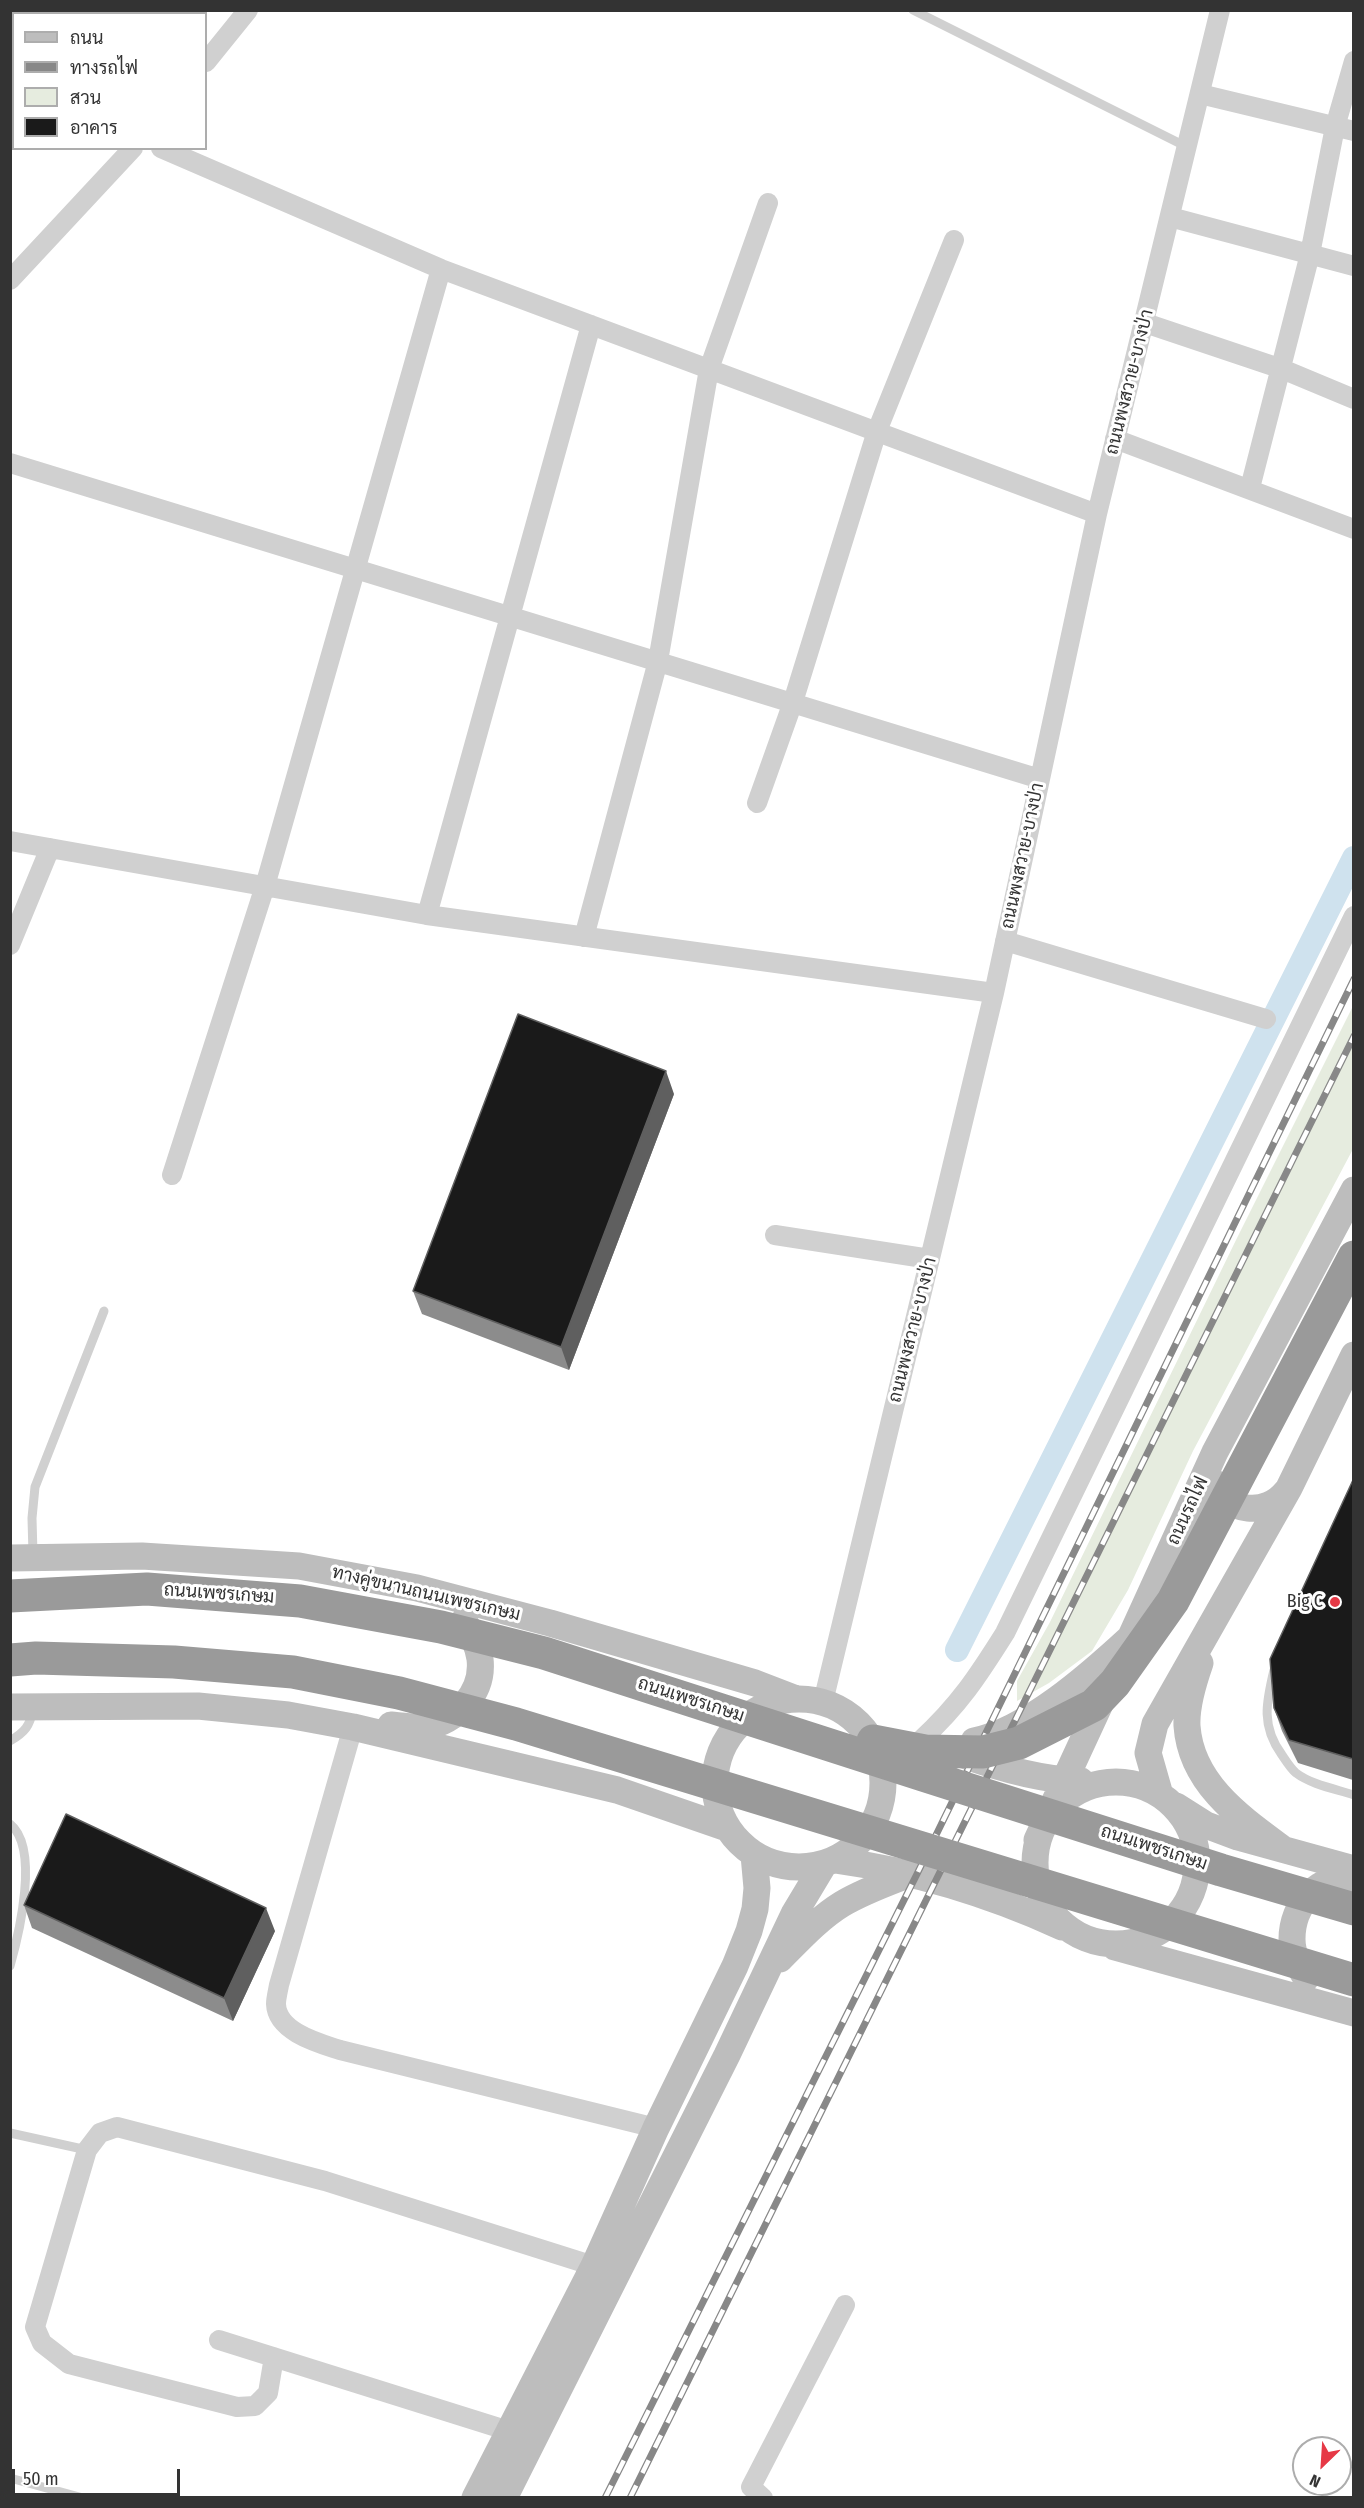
<!DOCTYPE html>
<html>
<head>
<meta charset="utf-8">
<style>
	body { margin:0 }
	#map { position:relative; width:1364px; height:2508px; overflow:hidden; background:#fff; font-family:"Fira Sans Condensed",Sarabun,sans-serif }
	canvas { display:block }
	.frame { position:absolute; inset:0; border:12px solid #333; pointer-events:none }
	.legend { position:absolute; left:12px; top:12px; width:195px; height:138px; box-sizing:border-box; background:#fff; border:2px solid #adadad; margin:0; padding:8px 10px; list-style:none; font-size:18px; color:#333 }
	.legend li { display:flex; align-items:center; gap:12px; height:30px }
	.legend b { width:30px; border:2px solid #adadad }
	.north { position:absolute; left:1292px; top:2436px; width:60px; height:60px; box-sizing:border-box; background:#fff; border:2px solid #adadad; border-radius:50%; rotate:205deg; font-size:16px; font-weight:700; line-height:24px; text-align:center; color:#333 }
	.north::after { content:''; display:block; margin:auto; width:21px; height:27px; background:#e63946; clip-path:polygon(50% 0,100% 100%,50% 72%,0 100%) }
	.scale { position:absolute; left:12px; top:2469px; width:168px; height:27px; box-sizing:border-box; border:3px solid #333; border-top:0; padding-left:8px; font-size:18px; line-height:21px; white-space:nowrap; color:#333; -webkit-text-stroke:4px #fff; paint-order:stroke }
</style>
</head>
<body>
<div id="map">
<canvas width="1364" height="2508"></canvas>
<div class="frame"></div>
<ul class="legend">
<li><b style="height:8px;background:#bdbdbd"></b>ถนน</li>
<li><b style="height:8px;background:#888"></b>ทางรถไฟ</li>
<li><b style="height:16px;background:#e6ecdf"></b>สวน</li>
<li><b style="height:16px;background:#1a1a1a"></b>อาคาร</li>
</ul>
<div class="north">N</div>
<div class="scale">50 m</div>
</div>
<script>
const context = document.querySelector('canvas').getContext('2d');
context.lineJoin = 'round';
function paint(path, color) { context.fillStyle = color; context.fill(path, 'evenodd'); }
function stroke(path, color, width, dash) { context.strokeStyle = color; context.lineWidth = width; context.lineCap = dash ? 'butt' : 'round'; context.setLineDash(dash || []); context.stroke(path); }
function label(font, color, halo, rows, align = 'center') {
  context.font = font + ' "Fira Sans Condensed",Sarabun,sans-serif'; context.lineWidth = 6; context.setLineDash([]); context.textBaseline = 'middle'; context.strokeStyle = halo; context.fillStyle = color; for (const [text, x, y, turn = 0] of rows) {
    context.save(); context.translate(x, y); context.rotate((+turn || 0) * Math.PI / 180); context.textAlign = isNaN(turn) ? turn : align; if (halo) context.strokeText(text, 0, 0); context.fillText(text, 0, 0); context.restore();
  }
}
const green = new Path2D(`
	M 1353,1006 L 1353,1149 L 1193,1451 L 1128,1590 L 1092,1651 L 1049,1683 L 1017,1701 L 1017,1681 L 1050,1622 L 1236,1240 Z`);
const canal = new Path2D(`
	M 957,1650 L 1354,858`);
const lane = new Path2D(`
	M 913,10 L 1187,147
	M 33,1554 L 32,1518 L 35,1487 L 104,1311
	M 1274,1670 C 1266,1703 1261,1726 1282,1755 C 1286,1761 1291,1769 1296,1773 C 1312,1785 1336,1789 1354,1795
	M 10,1741 C 25,1732 30,1726 33,1709
	M 10,1824 C 40,1848 19,1934 10,1966
	M 10,2133 L 87,2150
	M 10,2478 L 83,2498`);
const street = new Path2D(`
	M 206,62 L 248,10
	M 1200,94 L 1354,131
	M 161,148 L 441,269 L 1097,514
	M 1170,217 L 1354,266
	M 10,280 L 133,148
	M 1145,323 L 1282,369 L 1354,399
	M 1115,439 L 1354,529
	M 10,463 L 1040,779
	M 1250,488 L 1310,254 L 1335,127 L 1354,61
	M 757,803 L 793,702 L 877,431 L 954,240
	M 10,841 L 427,915 L 994,993
	M 427,915 L 591,325
	M 584,937 L 658,661 L 709,369 L 768,203
	M 1005,941 L 1266,1019
	M 10,945 L 50,848
	M 172,1175 L 265,886 L 441,269
	M 775,1235 L 930,1259
	M 823,1702 L 994,993 L 1097,514 L 1220,10
	M 353,1727 L 279,1985 C 278,1991 276,1998 276,2004 C 277,2032 319,2043 340,2050 L 656,2128
	M 921,1740 C 959,1705 978,1676 1005,1633 L 1354,916
	M 219,2340 L 509,2431
	M 274,2357 L 268,2393 L 255,2406 L 237,2407 L 69,2364 L 42,2343 L 35,2327 L 87,2150 L 100,2133 L 117,2127 L 325,2181 L 594,2266
	M 763,2498 L 751,2487 L 845,2305`);
const secondary = new Path2D(`
	M 1215,1483 C 1227,1514 1267,1516 1286,1492
	M 10,1558 L 142,1556 L 299,1566 L 417,1588 L 550,1623 L 755,1683 L 794,1698
	M 1122,1656 L 1215,1452 L 1354,1190
	M 1200,1663 C 1193,1683 1186,1706 1187,1726 C 1191,1784 1241,1818 1283,1849
	M715 1783a84 84 0 1 1 168 0a84 84 0 1 1-168 0Z
	M 10,1707 L 198,1706 L 288,1715 L 353,1727 L 617,1790 L 727,1828
	M 391,1725 C 401,1726 413,1728 424,1727 C 456,1722 484,1693 480,1659 C 478,1644 471,1633 464,1621
	M 974,1741 C 1027,1731 1091,1674 1130,1638
	M 961,1754 C 999,1768 1041,1780 1081,1781
	M1035 1863a81 81 0 1 1 162 0a81 81 0 1 1-162 0Z
	M 1160,1795 L 1148,1753 L 1155,1724 L 1289,1488 L 1354,1355
	M 1176,1806 L 1206,1825 L 1238,1837 L 1354,1869
	M 1037,1840 L 1106,1691
	M 835,1860 C 914,1871 990,1894 1062,1927
	M 1115,1947 L 1354,2013
	M 780,1959 C 799,1940 819,1918 842,1904 C 864,1891 887,1883 910,1874
	M 1306,1978 C 1299,1966 1292,1954 1292,1939 C 1292,1905 1318,1874 1354,1879
	M 475,2498 L 594,2266 L 656,2128 L 735,1966 L 749,1931 L 755,1909 L 757,1888 L 754,1855
	M 504,2498 L 727,2055 L 794,1914 L 824,1864`);
const rail = new Path2D(`
	M 605,2498 L 916,1876 L 1354,979
	M 630,2498 L 1354,1036`);
const highwayBridge = new Path2D(`
	M 10,1596 L 147,1589 L 300,1601 L 441,1627 L 544,1653 L 923,1775 L 1221,1870 L 1354,1909
	M 10,1660 L 36,1658 L 174,1662 L 293,1672 L 399,1693 L 516,1724 L 1354,1980
	M 873,1741 L 925,1751 L 983,1752 L 1019,1743 L 1094,1705 L 1115,1683 L 1173,1601 L 1354,1257`);
const wall = new Path2D(`
	M 674,1094 L 569,1370 L 422,1314 L 413,1291 Z
	M 1353,1480 L 1353,1780 L 1298,1763 L 1282,1731 L 1274,1708 Z
	M 24,1905 L 275,1931 L 233,2021 L 32,1928 Z`);
const shadedWall = new Path2D(`
	M 666,1071 L 674,1094 L 569,1370 L 561,1347 Z
	M 266,1908 L 275,1931 L 233,2021 L 224,1998 Z`);
const building = new Path2D(`
	M 518,1014 L 666,1071 L 561,1347 L 413,1291 Z
	M 1353,1480 L 1353,1759 L 1289,1740 L 1274,1708 L 1270,1659 Z
	M 66,1814 L 266,1908 L 224,1998 L 24,1905 Z`);
const markers = [
	[1335,1602,6,"#e63946"]
];
const streetNames = [
	["ถนนพงสวาย-บางป่า",1130,382,-76],
	["ถนนพงสวาย-บางป่า",1023,856,-78],
	["ถนนพงสวาย-บางป่า",913,1330,-76],
	["ถนนรถไฟ",1188,1511,-65],
	["ถนนเพชรเกษม",219,1594,4],
	["ทางคู่ขนานถนนเพชรเกษม",426,1594,13],
	["ถนนเพชรเกษม",691,1700,18],
	["ถนนเพชรเกษม",1154,1848,18]
];
const poiNames = [
	["Big C",1323,1602]
];
paint(green, '#e6ecdf');
stroke(canal, '#cfe2ee', 24);
stroke(lane, '#d0d0d0', 9);
stroke(street, '#d0d0d0', 20);
stroke(secondary, '#bdbdbd', 27);
stroke(rail, '#888', 7);
stroke(rail, '#fff', 4.5, [14]);
stroke(highwayBridge, '#9a9a9a', 33);
paint(wall, '#8c8c8c');
paint(shadedWall, '#5f5f5f');
paint(building, '#1a1a1a');
stroke(building, '#5f5f5f', 1.5);
for (const [x, y, r, color] of markers) { const dot = new Path2D(); dot.arc(x, y, r, 0, 2 * Math.PI); context.fillStyle = color; context.fill(dot); stroke(dot, '#fff', 2); }
label('18px', '#333', '#fff', streetNames);
label('18px', '#333', '#fff', poiNames, 'right');
</script>
</body>
</html>
